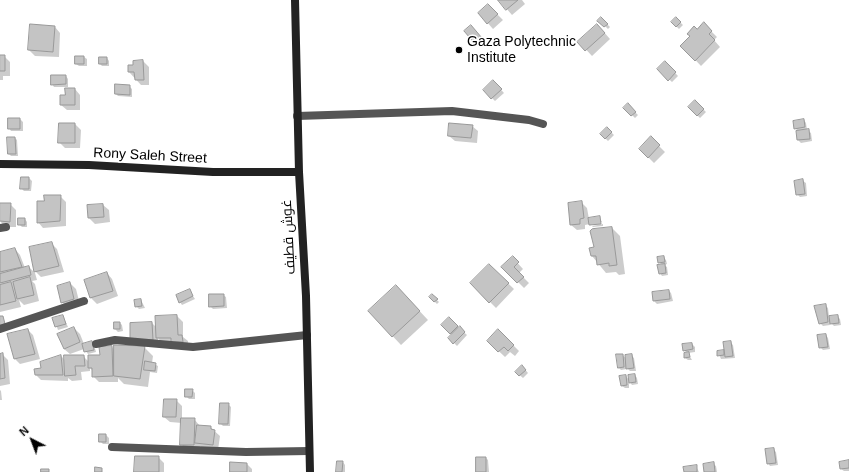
<!DOCTYPE html>
<html>
<head>
<meta charset="utf-8">
<style>
	body { margin:0 }
	#map { position:relative; width:849px; height:472px; overflow:hidden; background:#fff; font-family:Helvetica,sans-serif }
	canvas { display:block }
	.north { position:absolute; left:12px; top:420px; width:40px; height:40px; -webkit-text-stroke:3px #fff; paint-order:stroke; rotate:318deg; font-size:11px; font-weight:700; line-height:16px; text-align:center; color:#000 }
	.north::after { content:''; display:block; margin:auto; width:14px; height:18px; background:#000; clip-path:polygon(50% 0,100% 100%,50% 72%,0 100%) }
</style>
</head>
<body>
<div id="map">
<canvas width="849" height="472"></canvas>
<div class="north">N</div>
</div>
<script>
const context = document.querySelector('canvas').getContext('2d');
context.lineJoin = 'round';
function paint(path, color) { context.fillStyle = color; context.fill(path, 'evenodd'); }
function stroke(path, color, width, dash) { context.strokeStyle = color; context.lineWidth = width; context.lineCap = dash ? 'butt' : 'round'; context.setLineDash(dash || []); context.stroke(path); }
function label(font, color, halo, rows, align = 'center') {
  context.font = font + ' Helvetica,Cairo,sans-serif'; context.lineWidth = 3; context.setLineDash([]); context.textBaseline = 'middle'; context.strokeStyle = halo; context.fillStyle = color; for (const [text, x, y, turn = 0] of rows) {
    context.save(); context.translate(x, y); context.rotate((+turn || 0) * Math.PI / 180); context.textAlign = isNaN(turn) ? turn : align; if (halo) context.strokeText(text, 0, 0); context.fillText(text, 0, 0); context.restore();
  }
}
const shadow = new Path2D(`
	M 499,0 L 522,0 L 525,4 L 512,15 Z
	M 488,5 L 503,20 L 493,29 L 479,13 Z
	M 601,18 L 610,27 L 608,29 L 599,20 Z
	M 676,18 L 683,25 L 679,29 L 672,22 Z
	M 704,24 L 717,37 L 714,40 L 720,47 L 701,66 L 682,46 Z
	M 55,27 L 60,33 L 59,57 L 35,56 L 29,50 Z
	M 474,29 L 484,41 L 478,46 L 465,31 Z
	M 603,31 L 610,39 L 592,56 L 579,42 Z
	M 0,56 L 4,56 L 10,62 L 10,76 L 3,76 L 3,80 L 0,80 Z
	M 84,57 L 87,59 L 87,66 L 79,66 L 76,64 Z
	M 107,58 L 109,61 L 109,66 L 102,66 L 100,64 Z
	M 143,61 L 149,67 L 149,85 L 141,85 L 129,72 L 134,66 Z
	M 665,62 L 678,76 L 672,82 L 658,69 Z
	M 66,76 L 68,79 L 68,87 L 54,87 L 52,84 Z
	M 493,81 L 504,93 L 495,101 L 484,90 Z
	M 129,86 L 132,89 L 132,97 L 118,96 L 116,94 Z
	M 75,89 L 80,95 L 80,110 L 67,110 L 61,105 L 66,97 Z
	M 695,101 L 706,112 L 700,118 L 689,107 Z
	M 628,105 L 638,115 L 635,118 L 625,108 Z
	M 20,119 L 23,122 L 23,131 L 11,131 L 9,128 Z
	M 804,120 L 806,123 L 807,130 L 811,133 L 812,141 L 801,143 L 798,140 L 797,132 L 799,132 L 795,128 Z
	M 75,124 L 81,130 L 80,148 L 65,148 L 59,142 Z
	M 472,126 L 478,131 L 477,143 L 455,141 L 449,136 Z
	M 607,128 L 614,135 L 608,141 L 601,134 Z
	M 15,138 L 17,140 L 18,156 L 11,156 L 9,154 Z
	M 651,138 L 665,152 L 654,163 L 640,149 Z
	M 29,178 L 32,181 L 31,191 L 24,191 L 21,188 Z
	M 803,181 L 806,183 L 807,196 L 800,197 L 797,194 Z
	M 60,196 L 66,202 L 66,226 L 43,228 L 38,222 L 45,202 Z
	M 581,202 L 587,208 L 589,219 L 599,217 L 602,222 L 591,224 L 591,226 L 590,224 L 585,225 L 585,229 L 577,230 L 571,225 Z
	M 0,204 L 10,204 L 16,210 L 16,227 L 5,227 L 0,221 Z
	M 103,205 L 109,210 L 110,222 L 95,224 L 89,218 Z
	M 25,219 L 27,222 L 27,227 L 22,227 L 19,224 Z
	M 603,224 L 603,226 L 593,227 L 592,226 Z
	M 612,228 L 620,236 L 625,274 L 619,275 L 616,272 L 606,273 L 592,256 Z
	M 51,243 L 57,249 L 64,272 L 41,277 L 35,271 Z
	M 15,249 L 20,255 L 25,268 L 29,267 L 35,273 L 37,280 L 32,281 L 35,284 L 39,301 L 24,305 L 19,300 L 21,307 L 0,312 L 0,286 L 2,286 L 0,283 L 0,253 Z
	M 663,257 L 666,260 L 667,264 L 664,265 L 667,267 L 668,275 L 662,276 L 660,273 L 662,265 L 659,262 Z
	M 513,258 L 523,269 L 519,273 L 529,283 L 524,288 L 503,267 Z
	M 489,265 L 514,289 L 496,308 L 471,283 Z
	M 107,273 L 112,279 L 118,296 L 97,304 L 91,298 L 85,280 Z
	M 70,283 L 76,289 L 80,305 L 68,308 L 62,302 Z
	M 396,286 L 428,320 L 401,345 L 369,311 Z
	M 189,290 L 195,299 L 182,305 L 180,302 Z
	M 669,291 L 671,293 L 673,301 L 657,304 L 654,301 L 653,293 Z
	M 223,295 L 226,297 L 227,308 L 213,309 L 210,306 Z
	M 432,295 L 439,302 L 437,304 L 430,297 Z
	M 141,300 L 145,308 L 139,309 L 136,306 Z
	M 825,305 L 828,308 L 829,317 L 837,316 L 840,319 L 841,325 L 834,326 L 830,322 L 830,325 L 823,326 L 820,323 Z
	M 63,316 L 68,327 L 58,330 L 54,319 Z
	M 177,316 L 183,322 L 183,337 L 188,341 L 188,347 L 163,344 L 158,338 L 158,345 L 143,346 L 153,356 L 152,363 L 158,366 L 157,373 L 150,372 L 148,387 L 124,384 L 118,378 L 118,382 L 99,382 L 93,376 L 93,371 L 90,368 L 90,371 L 81,372 L 82,380 L 72,381 L 68,378 L 68,381 L 41,380 L 35,374 L 42,369 L 41,363 L 61,356 L 65,360 L 83,356 L 89,362 L 112,347 L 115,351 L 138,347 L 152,323 L 157,328 Z
	M 449,319 L 467,335 L 457,346 L 449,338 L 452,335 L 442,325 Z
	M 120,323 L 122,325 L 123,331 L 118,332 L 115,329 Z
	M 74,328 L 80,334 L 84,344 L 94,345 L 96,352 L 88,354 L 84,349 L 70,354 L 64,349 Z
	M 28,330 L 33,335 L 40,359 L 20,364 L 15,359 Z
	M 498,330 L 519,351 L 515,356 L 510,352 L 505,357 L 488,341 Z
	M 826,335 L 828,338 L 830,349 L 823,350 L 820,347 Z
	M 730,342 L 733,345 L 735,358 L 721,359 L 718,352 L 725,351 Z
	M 692,344 L 695,347 L 695,352 L 688,353 L 692,360 L 688,360 L 685,358 L 687,353 L 684,350 Z
	M 2,354 L 8,360 L 10,384 L 0,386 L 0,355 Z
	M 622,355 L 626,358 L 631,355 L 634,358 L 636,371 L 630,371 L 626,367 L 627,369 L 621,370 L 619,368 Z
	M 522,366 L 528,373 L 523,378 L 516,372 Z
	M 635,375 L 637,378 L 638,384 L 632,385 L 629,381 L 629,388 L 625,388 L 622,386 L 626,376 L 629,380 Z
	M 0,390 L 1,391 L 2,400 L 0,400 Z
	M 192,390 L 195,393 L 195,399 L 189,399 L 186,396 Z
	M 176,400 L 182,406 L 182,419 L 194,419 L 200,426 L 210,427 L 220,436 L 218,450 L 202,448 L 200,446 L 200,450 L 187,450 L 181,444 L 182,423 L 170,422 L 164,417 Z
	M 228,404 L 231,407 L 230,426 L 223,426 L 220,423 Z
	M 106,435 L 109,438 L 109,444 L 103,444 L 100,441 Z
	M 773,449 L 776,452 L 778,465 L 770,466 L 768,463 Z
	M 158,457 L 164,463 L 164,472 L 135,472 Z
	M 486,458 L 488,460 L 489,472 L 477,472 Z
	M 849,461 L 849,471 L 844,471 L 841,469 Z
	M 343,462 L 345,465 L 345,472 L 337,472 Z
	M 247,464 L 252,469 L 252,472 L 231,472 Z
	M 713,464 L 716,466 L 717,472 L 705,472 Z
	M 696,466 L 699,472 L 685,472 Z`);
const building = new Path2D(`
	M 498,0 L 518,0 L 506,10 Z
	M 488,4 L 498,14 L 487,24 L 478,13 Z
	M 601,17 L 608,24 L 604,27 L 597,21 Z
	M 676,17 L 681,22 L 676,27 L 671,22 Z
	M 704,22 L 712,31 L 709,34 L 715,40 L 695,61 L 680,46 L 690,36 L 687,34 L 694,26 L 697,29 Z
	M 30,24 L 55,26 L 53,52 L 28,50 Z
	M 597,24 L 605,33 L 585,51 L 577,42 Z
	M 471,25 L 482,38 L 475,44 L 464,31 Z
	M 0,55 L 5,55 L 5,71 L 0,71 Z
	M 75,56 L 84,56 L 84,64 L 75,64 Z
	M 99,57 L 107,57 L 107,64 L 99,64 Z
	M 143,60 L 144,80 L 135,80 L 134,72 L 128,72 L 128,65 L 133,65 L 133,61 Z
	M 665,61 L 676,72 L 668,81 L 657,69 Z
	M 51,75 L 66,75 L 66,84 L 51,85 Z
	M 493,80 L 502,89 L 491,99 L 483,90 Z
	M 115,84 L 130,85 L 130,95 L 115,94 Z
	M 65,88 L 75,88 L 75,105 L 60,105 L 60,95 L 65,95 Z
	M 695,100 L 704,109 L 697,116 L 688,107 Z
	M 628,103 L 636,112 L 631,116 L 623,108 Z
	M 8,118 L 20,118 L 20,129 L 8,129 Z
	M 804,119 L 805,127 L 794,129 L 793,121 Z
	M 59,123 L 75,123 L 75,143 L 58,143 Z
	M 449,123 L 473,125 L 471,138 L 448,136 Z
	M 607,127 L 612,132 L 605,139 L 600,134 Z
	M 809,129 L 810,139 L 797,140 L 796,131 Z
	M 651,136 L 660,145 L 648,158 L 639,149 Z
	M 7,137 L 15,137 L 16,154 L 8,154 Z
	M 21,177 L 29,177 L 29,189 L 20,189 Z
	M 803,179 L 805,194 L 796,195 L 794,181 Z
	M 44,195 L 61,195 L 60,221 L 37,223 L 37,201 L 44,201 Z
	M 582,201 L 584,218 L 580,219 L 580,224 L 570,225 L 568,203 Z
	M 0,203 L 11,203 L 10,222 L 0,221 Z
	M 103,204 L 104,217 L 88,218 L 87,205 Z
	M 600,216 L 601,224 L 589,225 L 588,218 Z
	M 18,218 L 25,218 L 25,225 L 18,225 Z
	M 612,227 L 617,265 L 609,266 L 609,263 L 597,265 L 596,256 L 591,256 L 589,248 L 594,247 L 590,231 L 592,229 Z
	M 52,242 L 59,266 L 34,272 L 29,247 Z
	M 15,248 L 22,267 L 0,272 L 0,252 Z
	M 513,256 L 519,262 L 514,267 L 524,277 L 517,283 L 501,267 Z
	M 664,256 L 665,262 L 658,263 L 657,257 Z
	M 489,264 L 509,283 L 489,303 L 470,283 Z
	M 665,264 L 666,273 L 659,274 L 657,265 Z
	M 29,266 L 31,275 L 0,283 L 0,274 Z
	M 107,272 L 113,291 L 90,298 L 84,280 Z
	M 30,277 L 34,295 L 17,299 L 13,282 Z
	M 11,282 L 16,301 L 0,305 L 0,285 Z
	M 70,282 L 74,299 L 61,303 L 57,286 Z
	M 396,285 L 420,311 L 392,337 L 368,311 Z
	M 190,289 L 193,296 L 179,303 L 176,295 Z
	M 669,290 L 670,299 L 653,301 L 652,292 Z
	M 209,294 L 224,294 L 224,306 L 209,307 Z
	M 432,294 L 438,299 L 434,302 L 429,297 Z
	M 141,299 L 142,306 L 135,307 L 134,300 Z
	M 826,304 L 828,322 L 819,324 L 814,306 Z
	M 63,315 L 66,324 L 55,327 L 52,318 Z
	M 177,315 L 178,335 L 182,335 L 183,342 L 171,342 L 171,338 L 156,338 L 155,316 Z
	M 838,315 L 839,323 L 830,324 L 829,316 Z
	M 0,316 L 3,316 L 5,324 L 0,325 Z
	M 449,317 L 458,326 L 450,334 L 441,325 Z
	M 114,322 L 120,322 L 120,329 L 114,329 Z
	M 152,322 L 153,340 L 130,340 L 130,323 Z
	M 460,326 L 465,332 L 453,344 L 448,338 Z
	M 74,327 L 80,342 L 64,349 L 57,334 Z
	M 28,329 L 35,354 L 14,359 L 7,334 Z
	M 498,329 L 514,345 L 508,351 L 504,347 L 498,352 L 487,341 Z
	M 826,334 L 828,347 L 819,348 L 817,335 Z
	M 92,341 L 94,350 L 84,352 L 82,344 Z
	M 731,341 L 733,356 L 725,357 L 723,342 Z
	M 692,343 L 693,349 L 683,351 L 682,344 Z
	M 114,345 L 145,346 L 140,379 L 114,376 Z
	M 112,346 L 113,376 L 92,377 L 92,368 L 88,368 L 88,355 L 100,355 L 99,347 Z
	M 724,350 L 724,355 L 717,356 L 717,351 Z
	M 689,352 L 690,357 L 684,358 L 684,353 Z
	M 3,353 L 5,378 L 0,379 L 0,354 Z
	M 616,354 L 623,354 L 624,367 L 618,368 Z
	M 632,354 L 634,368 L 626,369 L 625,355 Z
	M 61,355 L 63,375 L 35,375 L 34,369 L 41,368 L 40,362 Z
	M 64,355 L 84,355 L 85,366 L 75,366 L 76,375 L 65,376 Z
	M 145,361 L 156,363 L 155,371 L 144,370 Z
	M 522,365 L 526,370 L 519,376 L 515,372 Z
	M 635,374 L 636,382 L 629,383 L 628,375 Z
	M 626,375 L 627,385 L 621,386 L 619,376 Z
	M 185,389 L 193,389 L 192,397 L 185,397 Z
	M 164,399 L 177,399 L 176,417 L 163,417 Z
	M 220,403 L 229,403 L 228,424 L 219,424 Z
	M 181,418 L 195,418 L 194,445 L 180,445 Z
	M 197,425 L 211,426 L 211,429 L 215,430 L 213,445 L 195,443 Z
	M 99,434 L 106,434 L 106,442 L 99,442 Z
	M 774,448 L 776,463 L 767,464 L 765,449 Z
	M 135,456 L 159,456 L 159,472 L 134,472 Z
	M 476,457 L 486,457 L 486,472 L 476,472 Z
	M 849,460 L 849,468 L 840,469 L 839,462 Z
	M 337,461 L 343,461 L 342,472 L 336,472 Z
	M 230,462 L 247,463 L 247,472 L 230,472 Z
	M 714,462 L 715,472 L 704,472 L 703,464 Z
	M 697,465 L 697,472 L 684,472 L 683,467 Z
	M 95,467 L 102,468 L 102,472 L 95,472 Z
	M 41,469 L 49,469 L 49,472 L 41,472 Z`);
const lane = new Path2D(`
	M 297,116 L 452,111 L 529,120 L 543,124`);
const street = new Path2D(`
	M 0,228 L 6,227
	M 0,329 L 84,301
	M 96,344 L 115,340 L 193,347 L 307,335
	M 112,447 L 246,452 L 309,451`);
const secondary = new Path2D(`
	M 295,0 L 299,172 L 306,296 L 310,472
	M 0,164 L 89,165 L 213,172 L 299,172`);
const markers = [
	[459,50,4,"#000"]
];
const poiNames = [
	["Gaza Polytechnic",467,42],
	["Institute",467,58]
];
const streetNames = [
	["Rony Saleh Street",150,156,3],
	["غوش قطيف",289,237,-93]
];
paint(shadow, '#0003');
paint(building, '#c4c4c4');
stroke(building, '#999', 1);
stroke(lane, '#555', 8);
stroke(street, '#555', 8);
stroke(secondary, '#222', 8);
for (const [x, y, r, color] of markers) { const dot = new Path2D(); dot.arc(x, y, r, 0, 2 * Math.PI); context.fillStyle = color; context.fill(dot); stroke(dot, '#fff', 1.5); }
label('14px', '#000', '#fff', poiNames, 'left');
label('14px', '#000', '#fff', streetNames);
</script>
</body>
</html>
